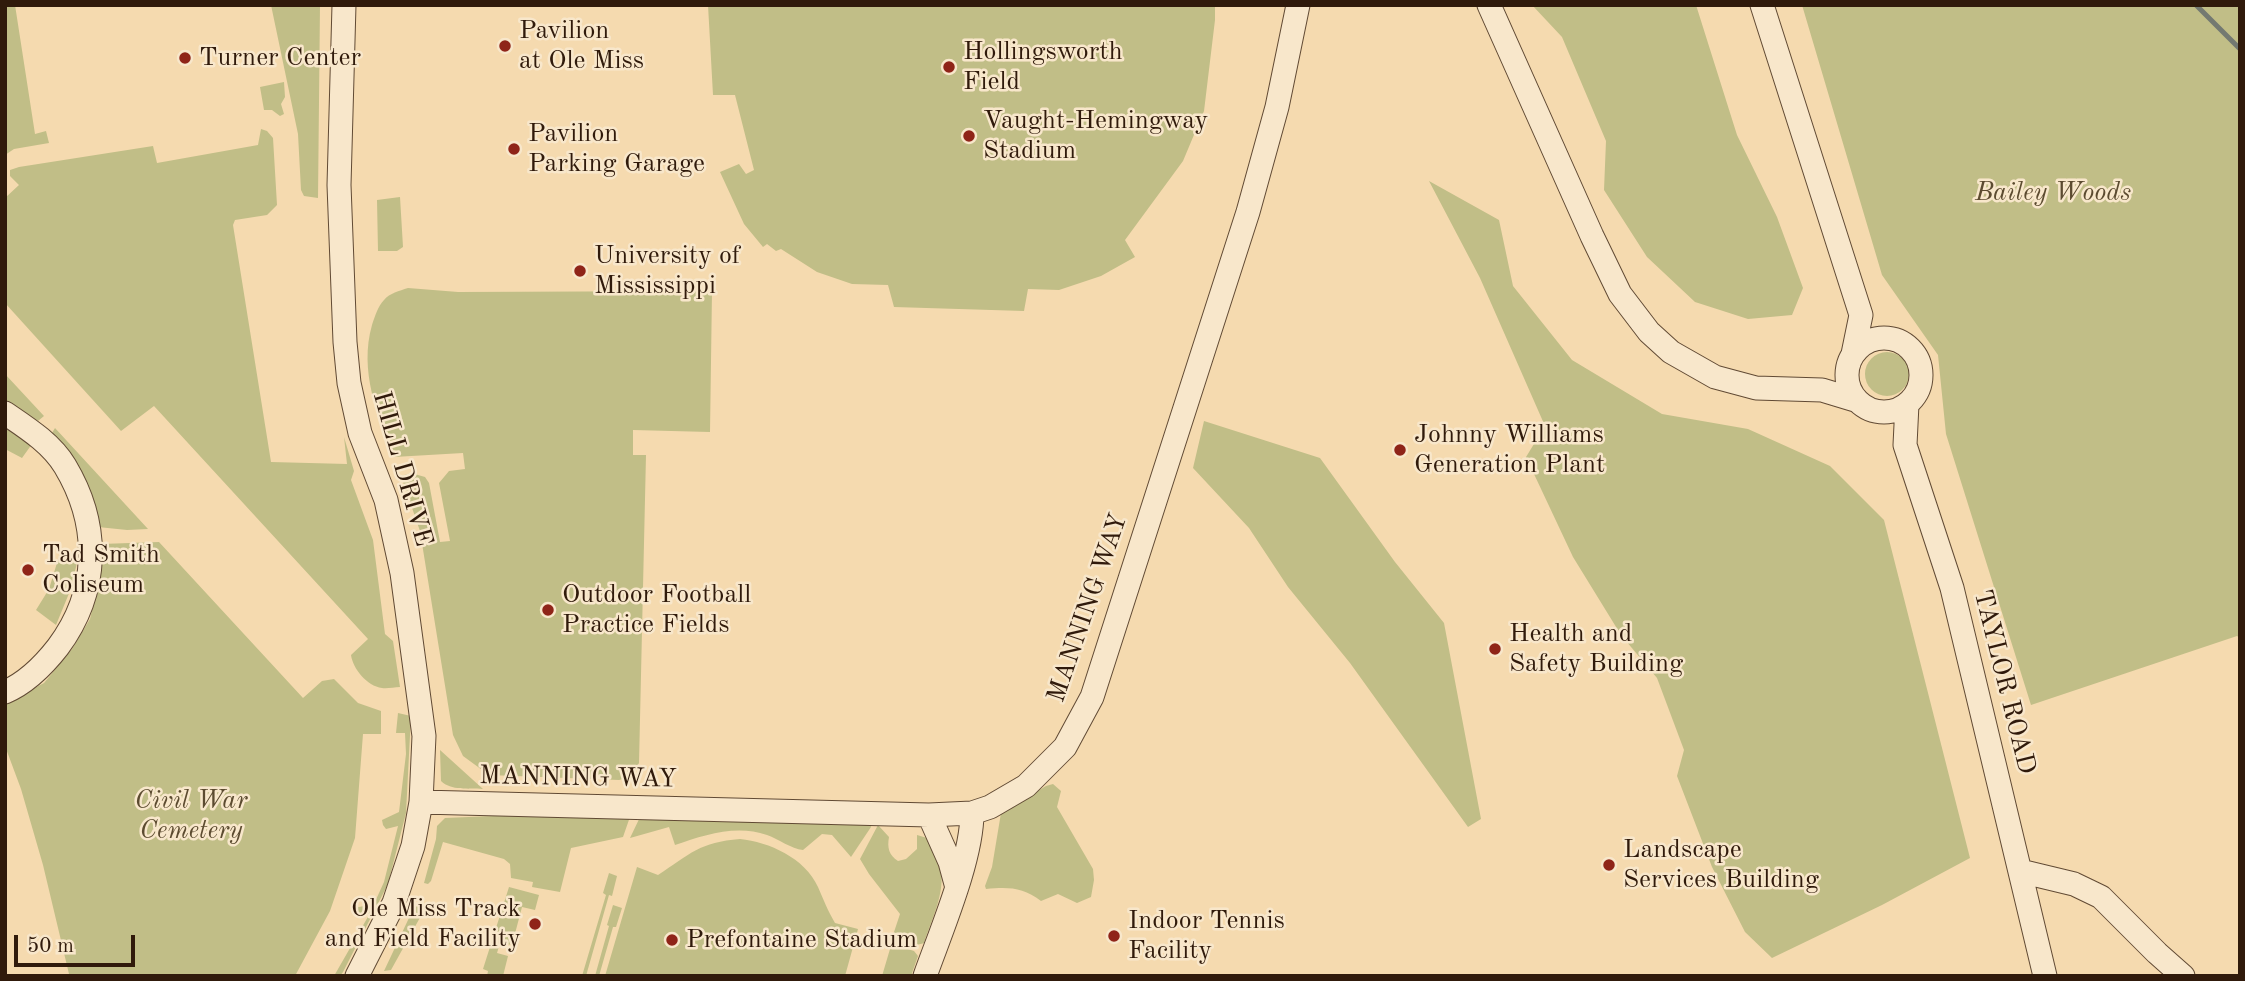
<!DOCTYPE html>
<html>
<head>
<meta charset="utf-8">
<style>
	body { margin:0 }
	#map { position:relative; width:2245px; height:981px; overflow:hidden; background:#f5daaf; font-family:"Old Standard TT",serif }
	canvas { display:block }
	.frame { position:absolute; inset:0; border:7px solid #301a0b; pointer-events:none }
	.scale { position:absolute; left:14px; top:935px; width:121px; height:32px; box-sizing:border-box; border:4px solid #301a0b; border-top:0; padding-left:9px; font-size:21px; line-height:24px; white-space:nowrap; color:#301a0b; -webkit-text-stroke:5px #f8e7cb; paint-order:stroke }
</style>
</head>
<body>
<div id="map">
<canvas width="2245" height="981"></canvas>
<div class="frame"></div>
<div class="scale">50 m</div>
</div>
<script>
const context = document.querySelector('canvas').getContext('2d');
context.lineJoin = 'round';
function paint(path, color) { context.fillStyle = color; context.fill(path, 'evenodd'); }
function stroke(path, color, width, dash) { context.strokeStyle = color; context.lineWidth = width; context.lineCap = dash ? 'butt' : 'round'; context.setLineDash(dash || []); context.stroke(path); }
function label(font, color, halo, rows, align = 'center') {
  context.font = font + ' "Old Standard TT",serif'; context.lineWidth = 5; context.setLineDash([]); context.textBaseline = 'middle'; context.strokeStyle = halo; context.fillStyle = color; for (const [text, x, y, turn = 0] of rows) {
    context.save(); context.translate(x, y); context.rotate((+turn || 0) * Math.PI / 180); context.textAlign = isNaN(turn) ? turn : align; if (halo) context.strokeText(text, 0, 0); context.fillText(text, 0, 0); context.restore();
  }
}
const green = new Path2D(`
	M 5,5 L 15,5 L 35,134 L 46,131 L 49,143 L 14,149 L 5,155 Z
	M 271,5 L 320,5 L 318,198 L 304,196 L 301,190 L 298,134 Z
	M 708,5 L 1215,5 L 1215,20 L 1204,111 L 1183,161 L 1125,240 L 1135,257 L 1101,276 L 1059,290 L 1028,289 L 1024,311 L 894,307 L 888,285 L 852,284 L 817,272 L 781,249 L 776,251 L 767,244 L 763,247 L 744,224 L 720,172 L 739,164 L 746,174 L 754,170 L 735,95 L 713,95 Z
	M 1532,5 L 1696,5 L 1737,135 L 1777,217 L 1803,288 L 1792,315 L 1748,319 L 1695,302 L 1647,257 L 1604,190 L 1606,141 L 1562,37 Z
	M 1802,5 L 2240,5 L 2240,638 L 2237,636 L 2031,705 L 1946,434 L 1938,355 L 1882,275 Z
	M 284,82 L 285,97 L 281,104 L 284,114 L 280,116 L 272,110 L 264,110 L 260,87 Z
	M 261,129 L 267,131 L 273,138 L 277,205 L 267,215 L 235,220 L 233,225 L 271,462 L 347,464 L 344,437 L 354,471 L 351,480 L 373,540 L 385,634 L 393,641 L 400,687 C 394,687 387,689 382,688 C 367,686 353,669 351,655 L 368,639 L 154,406 L 121,431 L 5,303 L 5,198 L 19,185 L 10,176 L 10,170 L 19,167 L 153,146 L 157,163 L 258,145 Z
	M 1429,181 L 1499,220 L 1513,286 L 1572,360 L 1662,414 L 1748,429 L 1830,466 L 1884,520 L 1970,858 L 1882,905 L 1772,958 L 1745,932 L 1712,867 L 1677,776 L 1684,750 L 1657,678 L 1621,635 L 1573,557 L 1526,457 L 1545,426 L 1480,278 Z
	M 400,197 L 403,247 L 397,251 L 378,251 L 377,200 Z
	M 408,288 L 458,292 L 712,291 L 710,432 L 633,430 L 633,455 L 646,455 L 639,763 L 631,777 L 619,780 L 489,775 L 463,756 L 453,735 L 420,531 L 401,476 L 411,473 L 425,477 L 429,483 L 440,542 L 450,541 L 439,483 L 449,471 L 465,469 L 463,453 L 394,457 C 377,414 359,371 372,325 C 375,316 378,306 384,300 C 390,293 399,291 408,288 Z
	M1865 374a22 22 0 1 1 44 0a22 22 0 1 1-44 0Z
	M 5,374 L 44,416 L 38,421 L 5,403 Z
	M 1204,421 L 1320,458 L 1395,562 L 1444,623 L 1481,819 L 1468,827 L 1350,663 L 1288,587 L 1249,528 L 1193,468 Z
	M 5,428 L 32,444 L 22,458 L 5,449 Z
	M 55,428 L 148,529 L 127,530 L 98,527 C 92,484 78,467 52,433 Z
	M 159,542 L 303,698 L 322,681 L 334,679 L 358,703 L 381,711 L 381,734 L 363,734 L 355,838 L 330,911 L 295,976 L 69,974 L 43,865 L 21,789 L 5,746 L 5,703 L 44,683 L 72,649 L 90,619 L 100,576 L 101,544 Z
	M 60,553 L 78,559 L 70,591 L 56,625 L 36,610 L 49,589 Z
	M 398,713 L 411,716 L 406,813 L 388,884 L 343,972 L 340,976 L 334,976 L 369,915 L 363,916 L 355,914 L 354,908 L 374,904 L 384,882 L 398,826 L 386,829 L 383,825 L 382,820 L 399,812 L 406,754 L 405,733 L 396,733 Z
	M 440,750 L 483,789 C 469,788 451,791 441,781 Z
	M 1053,784 L 1061,791 L 1057,807 L 1093,869 L 1094,880 L 1091,897 L 1077,903 L 1058,894 L 1041,901 C 1023,887 1008,887 986,889 L 985,886 L 992,867 L 1001,813 L 1046,786 Z
	M 563,813 L 631,814 L 623,837 L 571,848 L 560,892 L 532,887 L 533,882 L 511,878 L 510,864 L 504,859 L 443,842 L 431,881 L 428,884 L 424,883 L 436,839 L 437,826 L 445,818 Z
	M 642,813 L 872,821 L 871,827 L 851,857 L 832,835 L 822,834 L 803,850 C 791,849 779,839 767,835 C 736,824 704,835 675,845 L 669,827 L 630,838 Z
	M 878,825 L 889,837 C 887,848 889,855 898,861 L 906,859 L 917,849 L 917,835 L 927,838 C 931,846 937,854 939,863 C 948,888 932,918 924,943 C 914,947 901,944 893,935 L 900,914 L 869,874 L 860,859 Z
	M 740,839 C 769,842 805,858 818,887 C 824,901 827,909 835,923 L 858,929 L 845,976 L 605,976 L 637,867 L 658,875 C 690,854 700,842 740,839 Z
	M 609,873 L 617,876 L 612,896 L 609,895 L 586,976 L 582,976 L 606,895 L 603,893 Z
	M 509,887 L 539,895 L 535,910 L 522,907 L 512,945 L 500,943 L 497,953 L 508,956 L 503,976 L 487,976 L 488,971 L 483,969 Z
	M 416,903 L 423,910 L 422,914 L 391,970 L 384,971 Z
	M 613,905 L 622,908 L 616,927 L 613,927 L 599,976 L 595,976 L 609,926 L 607,925 Z
	M 895,945 L 914,951 L 918,956 L 911,976 L 882,976 L 890,949 Z`);
const stream = new Path2D(`
	M 2196,5 L 2240,49`);
const minor = new Path2D(`
	M 344,5 L 339,185 L 345,342 L 349,383 L 360,433 L 386,500 L 402,573 L 424,736 L 421,802 L 413,846 L 394,903 L 357,976
	M 1489,5 L 1592,236 L 1620,294 L 1649,332 L 1671,352 L 1715,377 L 1756,388 L 1822,390 L 1855,400
	M 1762,5 L 1861,315 L 1853,354
	M1847 375a37 37 0 1 1 74 0a37 37 0 1 1-74 0Z
	M 1907,404 L 1905,445 L 1952,588 L 2045,976
	M 5,413 C 27,428 51,443 65,466 C 101,526 99,592 58,647 C 44,665 26,683 5,692
	M 421,802 L 929,815 L 972,813 L 990,807 L 1026,786 L 1065,747 L 1092,697 L 1248,212 L 1277,107 L 1298,5
	M 929,815 L 950,862 L 956,884
	M 2020,871 L 2074,884 L 2101,897 L 2157,953 L 2183,976
	M 925,976 C 941,931 972,859 972,813`);
const markers = [
	[505,46,7,"#8f2418"],
	[185,58,7,"#8f2418"],
	[949,67,7,"#8f2418"],
	[969,136,7,"#8f2418"],
	[514,149,7,"#8f2418"],
	[580,271,7,"#8f2418"],
	[1400,450,7,"#8f2418"],
	[28,570,7,"#8f2418"],
	[548,610,7,"#8f2418"],
	[1495,649,7,"#8f2418"],
	[1609,865,7,"#8f2418"],
	[535,924,7,"#8f2418"],
	[1114,936,7,"#8f2418"],
	[672,940,7,"#8f2418"]
];
const poiNames = [
	["Pavilion",519,31],
	["at Ole Miss",519,61],
	["Hollingsworth",963,52],
	["Field",963,82],
	["Turner Center",199,58],
	["Vaught-Hemingway",983,121],
	["Stadium",983,151],
	["Pavilion",528,134],
	["Parking Garage",528,164],
	["University of",594,256],
	["Mississippi",594,286],
	["Johnny Williams",1414,435],
	["Generation Plant",1414,465],
	["Tad Smith",42,555],
	["Coliseum",42,585],
	["Outdoor Football",562,595],
	["Practice Fields",562,625],
	["Health and",1509,634],
	["Safety Building",1509,664],
	["Landscape",1623,850],
	["Services Building",1623,880],
	["Ole Miss Track",521,909,"right"],
	["and Field Facility",521,939,"right"],
	["Indoor Tennis",1128,921],
	["Facility",1128,951],
	["Prefontaine Stadium",686,940]
];
const parkNames = [
	["Bailey Woods",2053,193],
	["Civil War",191,801],
	["Cemetery",191,831]
];
const streetNames = [
	["HILL DRIVE",402,469,74],
	["MANNING WAY",1088,608,-71],
	["TAYLOR ROAD",2004,682,76],
	["MANNING WAY",578,778,1]
];
paint(green, '#c1be87');
stroke(stream, '#737971', 5);
stroke(minor, '#614a34', 25);
stroke(minor, '#f8e7cb', 23);
for (const [x, y, r, color] of markers) { const dot = new Path2D(); dot.arc(x, y, r, 0, 2 * Math.PI); context.fillStyle = color; context.fill(dot); stroke(dot, '#f8e7cb', 2.5); }
label('26px', '#301a0b', '#f8e7cb', poiNames, 'left');
label('italic 26px', '#5c4b30', '#f8e7cb', parkNames);
label('26px', '#301a0b', '#f8e7cb', streetNames);
</script>
</body>
</html>
